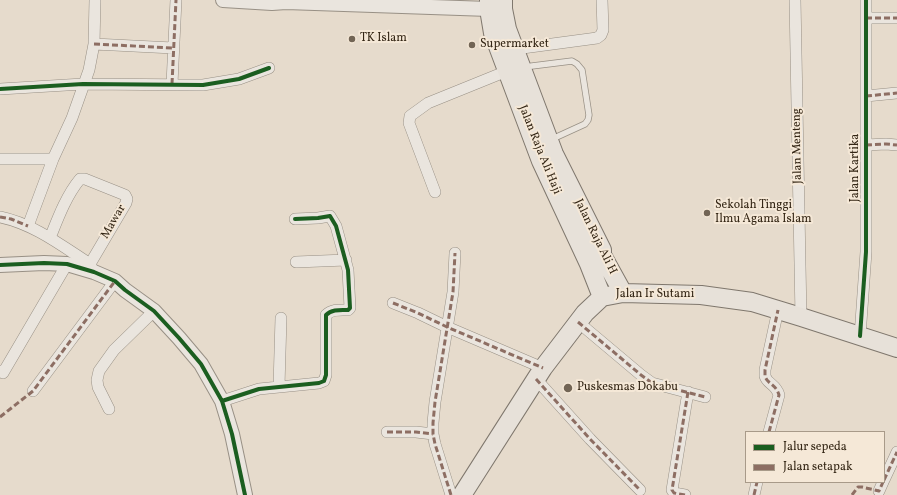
<!DOCTYPE html>
<html>
<head>
<meta charset="utf-8">
<style>
	body { margin:0 }
	#map { position:relative; width:897px; height:495px; overflow:hidden; background:#e6dbcc; font-family:Vollkorn,serif }
	canvas { display:block }
	.legend { position:absolute; left:745px; top:431px; width:140px; height:52px; box-sizing:border-box; background:#f5e8d7; border:1px solid #a89a89; margin:0; padding:5px 7px; list-style:none; font-size:12px; color:#342615 }
	.legend li { display:flex; align-items:center; gap:8px; height:20px }
	.legend b { width:20px; border:1px solid #a89a89 }
</style>
</head>
<body>
<div id="map">
<canvas width="897" height="495"></canvas>
<ul class="legend">
<li><b style="height:5px;background:#1b5e20"></b>Jalur sepeda</li>
<li><b style="height:5px;background:#8d6e63"></b>Jalan setapak</li>
</ul>
</div>
<script>
const context = document.querySelector('canvas').getContext('2d');
context.lineJoin = 'round';
function stroke(path, color, width, dash) { context.strokeStyle = color; context.lineWidth = width; context.lineCap = dash ? 'butt' : 'round'; context.setLineDash(dash || []); context.stroke(path); }
function label(font, color, halo, rows, align = 'center') {
  context.font = font + ' Vollkorn,serif'; context.lineWidth = 4; context.setLineDash([]); context.textBaseline = 'middle'; context.strokeStyle = halo; context.fillStyle = color; for (const [text, x, y, turn = 0] of rows) {
    context.save(); context.translate(x, y); context.rotate((+turn || 0) * Math.PI / 180); context.textAlign = isNaN(turn) ? turn : align; if (halo) context.strokeText(text, 0, 0); context.fillText(text, 0, 0); context.restore();
  }
}
const service = new Path2D(`
	M 524,67 L 572,61 L 577,64 L 582,70 L 589,115 L 588,120 L 585,124 L 550,140`);
const minor = new Path2D(`
	M 795,0 L 801,317
	M 866,18 L 897,18
	M 94,44 L 173,48
	M 515,49 L 597,38 L 601,35 L 603,30 L 602,0
	M 172,84 L 176,0
	M 0,89 L 83,84 L 203,85 L 239,79 L 269,68
	M 866,96 L 897,93
	M 866,145 L 886,144 L 897,145
	M 0,159 L 53,159
	M 435,192 L 409,123 L 410,116 L 428,103 L 507,71
	M 0,217 C 34,224 62,246 90,264 L 93,271
	M 28,226 L 53,159 L 72,118 L 89,70 L 94,44 L 95,0
	M 50,238 C 58,218 66,196 80,179 L 85,179 L 125,195 L 127,199 L 126,203 L 90,264
	M 296,262 L 346,260
	M 393,303 L 418,313 L 447,327 L 543,368
	M 578,322 L 641,375 L 652,383 L 705,397
	M 860,336 L 866,252 L 866,0
	M 0,371 L 3,373 L 67,264
	M 536,379 L 590,439 L 640,490
	M 279,386 L 281,318
	M 33,391 L 115,281
	M 222,401 L 259,389 L 319,383 L 324,381 L 326,375 L 326,315 C 332,309 340,310 348,310 L 350,308 L 348,270 L 336,226 L 330,216 L 318,218 L 295,219
	M 109,409 L 98,387 L 97,380 L 99,371 L 114,350 L 154,311
	M 387,432 L 416,432 L 433,434
	M 769,432 L 779,395 C 776,384 767,384 765,376 C 765,374 765,372 765,370 L 778,310
	M 884,480 L 897,452
	M 879,491 L 883,482
	M 451,495 L 435,444 L 433,434 L 433,423 L 435,402 L 453,292 L 455,253
	M 685,495 L 674,493 L 672,490 L 688,392
	M 754,495 L 757,482`);
const tertiary = new Path2D(`
	M 223,0 L 272,3 L 286,2 L 489,9
	M 0,265 L 44,263 L 67,264 L 94,272 L 115,281 L 125,290 L 154,311 L 179,338 L 201,364 L 222,401 L 232,434 L 245,495`);
const primary = new Path2D(`
	M 489,0 L 489,9 L 493,33 L 541,161 L 589,264 L 602,297
	M 503,0 L 503,9 L 507,29 L 554,154 L 602,250 L 602,255 L 623,293
	M 462,495 L 543,368 L 585,313 L 602,297 L 623,293 L 701,295 L 752,302 L 801,317 L 897,348`);
const quiet = new Path2D(`
	M 866,18 L 897,18
	M 94,44 L 173,48
	M 172,84 L 176,0
	M 866,96 L 897,93
	M 866,145 L 886,144 L 897,145
	M 0,217 L 11,219 L 28,226
	M 393,303 L 418,313 L 447,327 L 543,368
	M 578,322 L 641,375 L 652,383 L 705,397
	M 536,379 L 590,439 L 640,490
	M 0,417 L 33,391 L 115,281
	M 387,432 L 416,432 L 433,434
	M 769,432 L 779,395 C 776,384 767,384 765,376 C 765,374 765,372 765,370 L 778,310
	M 884,480 L 897,452
	M 451,495 L 435,444 L 433,434 L 433,423 L 435,402 L 453,292 L 455,253
	M 685,495 L 674,493 L 672,490 L 688,392
	M 754,495 L 757,482
	M 852,495 L 858,487 L 862,487 L 879,491 L 883,482`);
const cycleway = new Path2D(`
	M 0,89 L 83,84 L 203,85 L 239,79 L 269,68
	M 0,265 L 44,263 L 67,264 L 94,272 L 115,281 L 125,290 L 154,311 L 179,338 L 201,364 L 222,401 L 232,434 L 245,495
	M 860,336 L 866,252 L 866,0
	M 222,401 L 259,389 L 319,383 L 324,381 L 326,375 L 326,315 C 332,309 340,310 348,310 L 350,308 L 348,270 L 336,226 L 330,216 L 318,218 L 295,219`);
const markers = [
	[352,39,4,"#726555"],
	[472,45,4,"#726555"],
	[707,213,4,"#726555"],
	[568,388,5,"#726555"]
];
const poiNames = [
	["TK Islam",360,39],
	["Supermarket",480,45],
	["Sekolah Tinggi",715,206],
	["Ilmu Agama Islam",715,220],
	["Puskesmas Dokabu",577,388]
];
const streetNames = [
	["Jalan Menteng",798,146,-91],
	["Jalan Raja Ali Haji",539,150,68],
	["Jalan Kartika",856,168,-90],
	["Mawar",114,222,-60],
	["Jalan Raja Ali H",595,237,64],
	["Jalan Ir Sutami",655,295]
];
stroke(service, '#989085', 7);
stroke(minor, '#989085', 12);
stroke(tertiary, '#989085', 16);
stroke(primary, '#7f776d', 20);
stroke(service, '#eae5de', 5.5);
stroke(minor, '#eae5de', 11);
stroke(tertiary, '#eae5de', 14);
stroke(primary, '#e7e1d9', 18);
stroke(quiet, '#8d6e63', 3, [6, 3]);
stroke(cycleway, '#1b5e20', 4);
for (const [x, y, r, color] of markers) { const dot = new Path2D(); dot.arc(x, y, r, 0, 2 * Math.PI); context.fillStyle = color; context.fill(dot); stroke(dot, '#f5e8d7', 1.5); }
label('12px', '#342615', '#f5e8d7', poiNames, 'left');
label('12px', '#342615', '#f5e8d7', streetNames);
</script>
</body>
</html>
